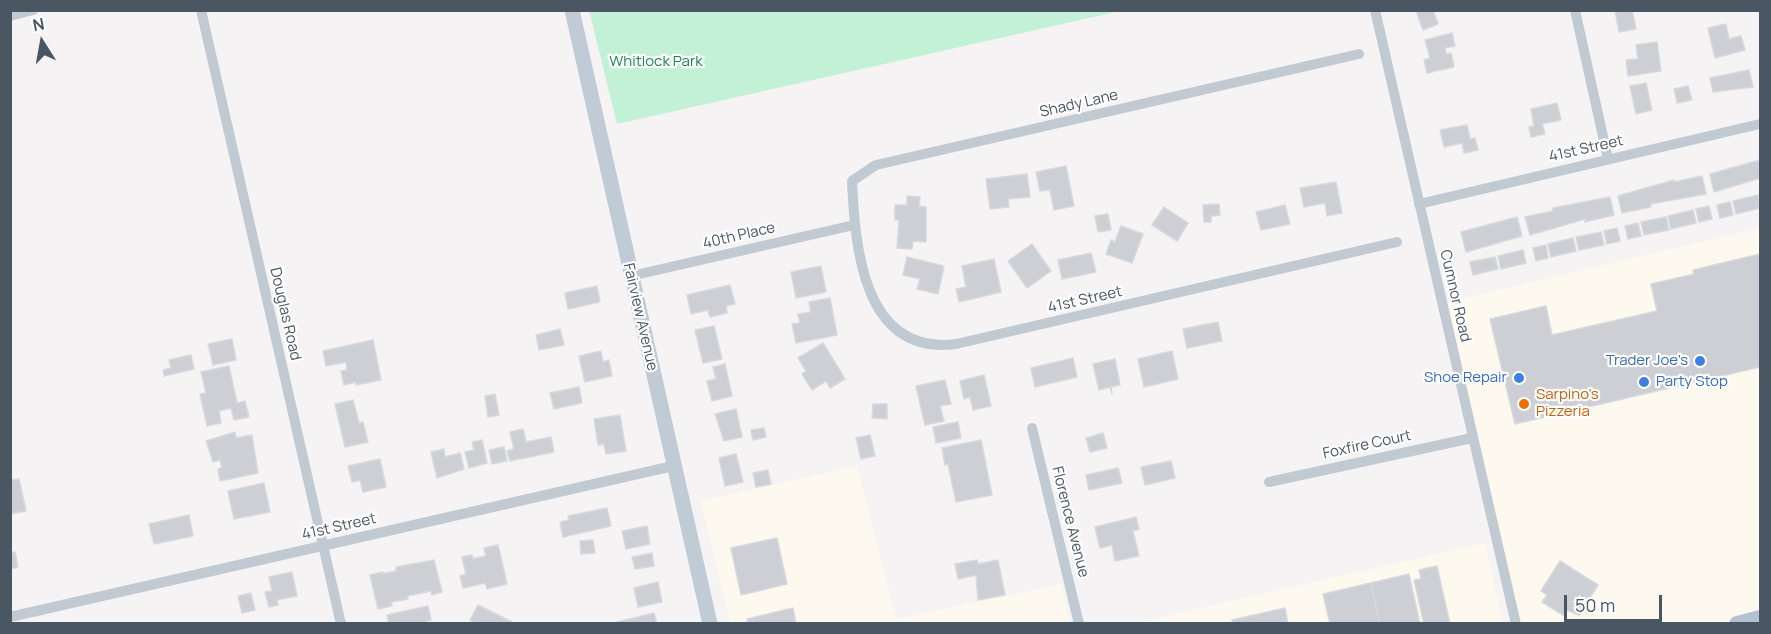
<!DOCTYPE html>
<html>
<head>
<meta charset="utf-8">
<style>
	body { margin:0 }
	#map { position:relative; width:1771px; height:634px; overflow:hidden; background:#f5f3f3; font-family:Manrope,sans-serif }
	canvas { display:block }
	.frame { position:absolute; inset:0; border:12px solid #4a5661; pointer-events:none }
	.north { position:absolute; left:12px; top:12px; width:60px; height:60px; -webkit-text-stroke:4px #fff; paint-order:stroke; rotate:349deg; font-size:16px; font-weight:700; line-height:24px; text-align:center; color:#4a5661 }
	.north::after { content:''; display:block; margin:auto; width:21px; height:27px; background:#4a5661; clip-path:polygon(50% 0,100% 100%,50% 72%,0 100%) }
	.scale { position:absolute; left:1564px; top:595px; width:98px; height:27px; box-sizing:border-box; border:3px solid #4a5661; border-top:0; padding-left:8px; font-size:18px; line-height:21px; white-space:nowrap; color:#4a5661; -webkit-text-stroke:4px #fff; paint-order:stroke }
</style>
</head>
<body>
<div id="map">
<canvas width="1771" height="634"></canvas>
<div class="frame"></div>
<div class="north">N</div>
<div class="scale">50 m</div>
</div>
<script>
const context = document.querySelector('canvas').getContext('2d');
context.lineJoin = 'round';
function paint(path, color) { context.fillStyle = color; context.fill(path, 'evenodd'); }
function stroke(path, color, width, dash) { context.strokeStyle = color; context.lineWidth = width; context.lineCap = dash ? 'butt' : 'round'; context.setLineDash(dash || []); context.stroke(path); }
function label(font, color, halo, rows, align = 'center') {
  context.font = font + ' Manrope,sans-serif'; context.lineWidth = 4.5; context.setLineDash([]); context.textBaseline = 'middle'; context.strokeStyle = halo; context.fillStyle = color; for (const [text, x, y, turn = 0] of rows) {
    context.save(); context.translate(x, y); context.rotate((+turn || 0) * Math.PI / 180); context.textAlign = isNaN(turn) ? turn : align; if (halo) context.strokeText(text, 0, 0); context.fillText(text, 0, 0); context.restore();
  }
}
const commercial = new Path2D(`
	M 1760,228 L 1760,623 L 1513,623 L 1441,304 Z
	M 857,466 L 896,619 L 1062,584 L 1070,623 L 730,623 L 701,501 Z
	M 1485,543 L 1503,623 L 1133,624 L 1227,602 Z`);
const green = new Path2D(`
	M 589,10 L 1120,10 L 1120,11 L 617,124 Z`);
const building = new Path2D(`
	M 1416,10 L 1433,10 L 1438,24 L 1423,30 Z
	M 1615,10 L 1632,10 L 1636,29 L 1619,32 Z
	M 1726,24 L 1729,39 L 1741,36 L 1745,50 L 1715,58 L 1708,28 Z
	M 1452,33 L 1455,46 L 1445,48 L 1446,54 L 1451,53 L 1454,67 L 1427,73 L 1424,60 L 1430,58 L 1425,40 Z
	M 1657,42 L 1661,71 L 1628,76 L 1626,60 L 1638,59 L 1636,45 Z
	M 1749,70 L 1753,87 L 1713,92 L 1710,78 Z
	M 1646,83 L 1652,110 L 1636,114 L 1630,86 Z
	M 1688,86 L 1692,100 L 1677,103 L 1674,89 Z
	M 1557,103 L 1561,120 L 1542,124 L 1545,134 L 1531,137 L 1529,127 L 1534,126 L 1531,109 Z
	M 1467,125 L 1470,139 L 1475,138 L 1478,150 L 1464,153 L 1462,143 L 1444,147 L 1440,130 Z
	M 1760,160 L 1760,178 L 1714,192 L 1710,174 Z
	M 1066,166 L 1074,206 L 1054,210 L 1050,190 L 1040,191 L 1036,172 Z
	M 1027,174 L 1030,197 L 1008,199 L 1009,207 L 990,209 L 986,179 Z
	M 1702,176 L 1706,194 L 1650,204 L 1651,207 L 1622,213 L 1618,196 L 1674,180 L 1674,182 Z
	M 1336,182 L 1342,213 L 1327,216 L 1325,203 L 1304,207 L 1300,188 Z
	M 1758,195 L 1760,208 L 1736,214 L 1733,201 Z
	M 907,196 L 920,197 L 919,206 L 926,207 L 926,242 L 913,241 L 912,249 L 897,248 L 899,220 L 895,220 L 895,205 L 907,205 Z
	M 1610,197 L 1614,215 L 1585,222 L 1585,219 L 1530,235 L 1525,217 L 1553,211 L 1553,208 Z
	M 1730,202 L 1733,215 L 1720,218 L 1717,205 Z
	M 1219,204 L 1220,215 L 1211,216 L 1211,222 L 1204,222 L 1203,205 Z
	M 1285,205 L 1290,224 L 1261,230 L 1256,212 Z
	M 1709,206 L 1712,219 L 1699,222 L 1696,209 Z
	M 1164,207 L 1188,223 L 1177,241 L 1152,225 Z
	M 1693,210 L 1696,223 L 1671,229 L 1668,216 Z
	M 1108,214 L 1111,230 L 1098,232 L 1095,216 Z
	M 1517,217 L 1522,236 L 1466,252 L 1461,232 Z
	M 1666,217 L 1669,230 L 1644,235 L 1641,222 Z
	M 1638,223 L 1641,236 L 1628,239 L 1625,226 Z
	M 1121,226 L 1143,234 L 1132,263 L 1106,254 L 1111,240 L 1115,242 Z
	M 1617,228 L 1620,241 L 1607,244 L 1604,231 Z
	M 1601,232 L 1604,245 L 1579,250 L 1576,237 Z
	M 1573,238 L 1576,251 L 1551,257 L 1548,244 Z
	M 1032,244 L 1051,271 L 1027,288 L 1008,261 Z
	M 1546,245 L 1548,258 L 1536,261 L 1533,248 Z
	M 1523,250 L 1526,263 L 1501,269 L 1498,256 Z
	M 1091,253 L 1096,272 L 1062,279 L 1058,260 Z
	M 1760,254 L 1760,367 L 1515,424 L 1490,319 L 1546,306 L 1552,335 L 1657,311 L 1651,284 L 1694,274 L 1693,270 Z
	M 907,257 L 944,266 L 938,294 L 917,289 L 920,279 L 903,275 Z
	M 1495,257 L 1498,269 L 1473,275 L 1470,262 Z
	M 994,259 L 1001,292 L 959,302 L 956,289 L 966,287 L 962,266 Z
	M 821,266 L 826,292 L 796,298 L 791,272 Z
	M 730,285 L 735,304 L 726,306 L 727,313 L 710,317 L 708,310 L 691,314 L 687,295 Z
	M 597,286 L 600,302 L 568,309 L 565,293 Z
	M 830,298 L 837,335 L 796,343 L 792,324 L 800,323 L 798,314 L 811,312 L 809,302 Z
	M 1218,322 L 1222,341 L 1187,348 L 1183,329 Z
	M 714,326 L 722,359 L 703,363 L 695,330 Z
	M 560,329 L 564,345 L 539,350 L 536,335 Z
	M 232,339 L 236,360 L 213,365 L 208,344 Z
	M 373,340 L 381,380 L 356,385 L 356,382 L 344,385 L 341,371 L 347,370 L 346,362 L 326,366 L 323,351 Z
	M 823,343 L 845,379 L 830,388 L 826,381 L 812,390 L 802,374 L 806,371 L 798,358 Z
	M 601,351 L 603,362 L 609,360 L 612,376 L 585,382 L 579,356 Z
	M 1172,351 L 1178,379 L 1144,387 L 1138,359 Z
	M 191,355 L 194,369 L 164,376 L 163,370 L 171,368 L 169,360 Z
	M 1073,358 L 1077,377 L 1035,387 L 1031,368 Z
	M 1115,359 L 1120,385 L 1111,387 L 1112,394 L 1110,387 L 1099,390 L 1093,364 Z
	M 725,364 L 732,396 L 712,401 L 707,381 L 716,379 L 713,367 Z
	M 229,366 L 237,403 L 245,401 L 249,417 L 234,420 L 231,408 L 219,411 L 221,423 L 207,426 L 200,394 L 206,393 L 201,372 Z
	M 984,375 L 991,406 L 973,410 L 970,397 L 964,399 L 960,381 Z
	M 945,380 L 951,404 L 940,406 L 944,421 L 925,425 L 916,386 Z
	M 579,387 L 582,403 L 554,409 L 550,393 Z
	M 495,394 L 499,415 L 488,417 L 485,396 Z
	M 353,400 L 359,423 L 363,422 L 368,442 L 345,447 L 335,404 Z
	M 873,404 L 887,404 L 887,419 L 872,418 Z
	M 736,409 L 742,437 L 724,441 L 715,414 Z
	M 620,415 L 626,451 L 606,454 L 604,444 L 598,445 L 594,419 Z
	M 958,422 L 961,438 L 936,443 L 933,427 Z
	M 764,428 L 766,437 L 753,440 L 751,430 Z
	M 523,429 L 526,442 L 551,437 L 554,452 L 510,461 L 507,451 L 514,449 L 510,432 Z
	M 235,432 L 236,438 L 252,435 L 258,473 L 220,481 L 218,469 L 222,468 L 220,460 L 213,462 L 206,441 Z
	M 1103,433 L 1107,448 L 1090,452 L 1086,438 Z
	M 870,435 L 875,456 L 861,459 L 856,438 Z
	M 482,440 L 487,463 L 469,468 L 465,452 L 474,450 L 472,442 Z
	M 981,440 L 992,495 L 956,502 L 948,464 L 945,465 L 942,448 Z
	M 504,447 L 507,461 L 492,464 L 489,450 Z
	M 444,449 L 445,457 L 460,453 L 464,469 L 437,478 L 431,452 Z
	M 736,454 L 743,482 L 725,486 L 719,458 Z
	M 380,459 L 386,487 L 363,492 L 360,480 L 352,482 L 348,466 Z
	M 1171,461 L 1175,478 L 1145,485 L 1141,467 Z
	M 1118,468 L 1122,483 L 1089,490 L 1086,475 Z
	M 768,470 L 771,484 L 756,487 L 753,473 Z
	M 19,479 L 26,511 L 10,514 L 10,480 Z
	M 264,483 L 270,512 L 234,519 L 228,491 Z
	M 607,508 L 611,526 L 563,537 L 560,522 L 569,520 L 568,516 Z
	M 189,515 L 193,536 L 154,544 L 149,524 Z
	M 1136,517 L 1139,529 L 1133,531 L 1139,556 L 1115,561 L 1112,545 L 1100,548 L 1095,527 Z
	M 647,526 L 650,544 L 626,549 L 622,531 Z
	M 777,538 L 787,584 L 741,595 L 731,548 Z
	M 593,540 L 595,553 L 581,554 L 580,541 Z
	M 498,545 L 507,584 L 487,589 L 485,583 L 463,588 L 460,576 L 466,574 L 462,557 L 472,555 L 473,559 L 486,556 L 484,548 Z
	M 15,552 L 18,567 L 10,569 L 10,553 Z
	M 652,553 L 654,566 L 635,569 L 632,557 Z
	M 434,560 L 442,592 L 432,595 L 431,591 L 407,596 L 408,599 L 391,602 L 392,606 L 378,609 L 370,575 L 383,572 L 383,574 L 396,571 L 396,567 Z
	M 977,560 L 978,564 L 998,560 L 1005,595 L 978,600 L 976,575 L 958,579 L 955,564 Z
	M 1560,561 L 1598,585 L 1579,615 L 1566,610 L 1563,615 L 1542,602 L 1547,595 L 1541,591 Z
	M 1437,566 L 1450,624 L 1424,624 L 1414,580 L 1421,579 L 1419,570 Z
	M 292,572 L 297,596 L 277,600 L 278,605 L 269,607 L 265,592 L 272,591 L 269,577 Z
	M 1409,574 L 1420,624 L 1380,624 L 1371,583 Z
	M 658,582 L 662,602 L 638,607 L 634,588 Z
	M 1371,583 L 1380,624 L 1330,624 L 1323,594 Z
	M 251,593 L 255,610 L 242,613 L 238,596 Z
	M 478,605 L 512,622 L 511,624 L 477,624 L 470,620 Z
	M 428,606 L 431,620 L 426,621 L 426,624 L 389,624 L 387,615 Z
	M 793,608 L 796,624 L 748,624 L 747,619 Z
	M 1285,608 L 1288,624 L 1233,624 L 1232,620 Z
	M 654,613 L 657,624 L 609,624 Z`);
const street = new Path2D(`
	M 201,10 L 341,624
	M 1375,10 L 1516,624
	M 1575,10 L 1608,159
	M 10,16 L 33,10
	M 1359,54 L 876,165 L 852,181 C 855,247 863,356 956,344 L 1397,242
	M 1419,204 L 1760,124
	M 631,276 L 854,225
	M 1032,428 L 1079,624
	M 1269,482 L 1472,438
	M 10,617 L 673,466`);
const secondary = new Path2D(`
	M 572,10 L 710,624`);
const primary = new Path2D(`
	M 1737,624 L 1760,618`);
const markers = [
	[1700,361,6,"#3f7fe0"],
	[1519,378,6,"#3f7fe0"],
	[1644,382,6,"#3f7fe0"],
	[1524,404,6,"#e8710a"]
];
const parkNames = [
	["Whitlock Park",656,62]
];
const streetNames = [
	["Shady Lane",1079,104,-13],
	["41st Street",1586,149,-13],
	["40th Place",739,236,-13],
	["Cumnor Road",1455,296,77],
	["41st Street",1085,300,-13],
	["Douglas Road",285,314,77],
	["Fairview Avenue",640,317,77],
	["Foxfire Court",1367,445,-12],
	["Florence Avenue",1070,522,76],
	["41st Street",339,527,-13]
];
const shopNames = [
	["Trader Joe's",1688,361],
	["Shoe Repair",1507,378],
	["Party Stop",1656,382,"left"]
];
const foodNames = [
	["Sarpino's",1536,395],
	["Pizzeria",1536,412]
];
paint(commercial, '#fdf9ef');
paint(green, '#c3f1d5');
paint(building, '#cdcfd5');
stroke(building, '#d7d9de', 1.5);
stroke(street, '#c1cad2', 10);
stroke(secondary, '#c1cbd6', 15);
stroke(primary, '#b3c2d1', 16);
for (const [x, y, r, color] of markers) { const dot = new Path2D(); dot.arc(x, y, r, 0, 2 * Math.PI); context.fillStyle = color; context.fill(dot); stroke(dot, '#fff', 2); }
label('15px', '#17864f', '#fff', parkNames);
label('15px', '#4a5661', '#fff', streetNames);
label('15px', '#366cbe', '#fff', shopNames, 'right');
label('15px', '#c56008', '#fff', foodNames, 'left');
</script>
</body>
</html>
